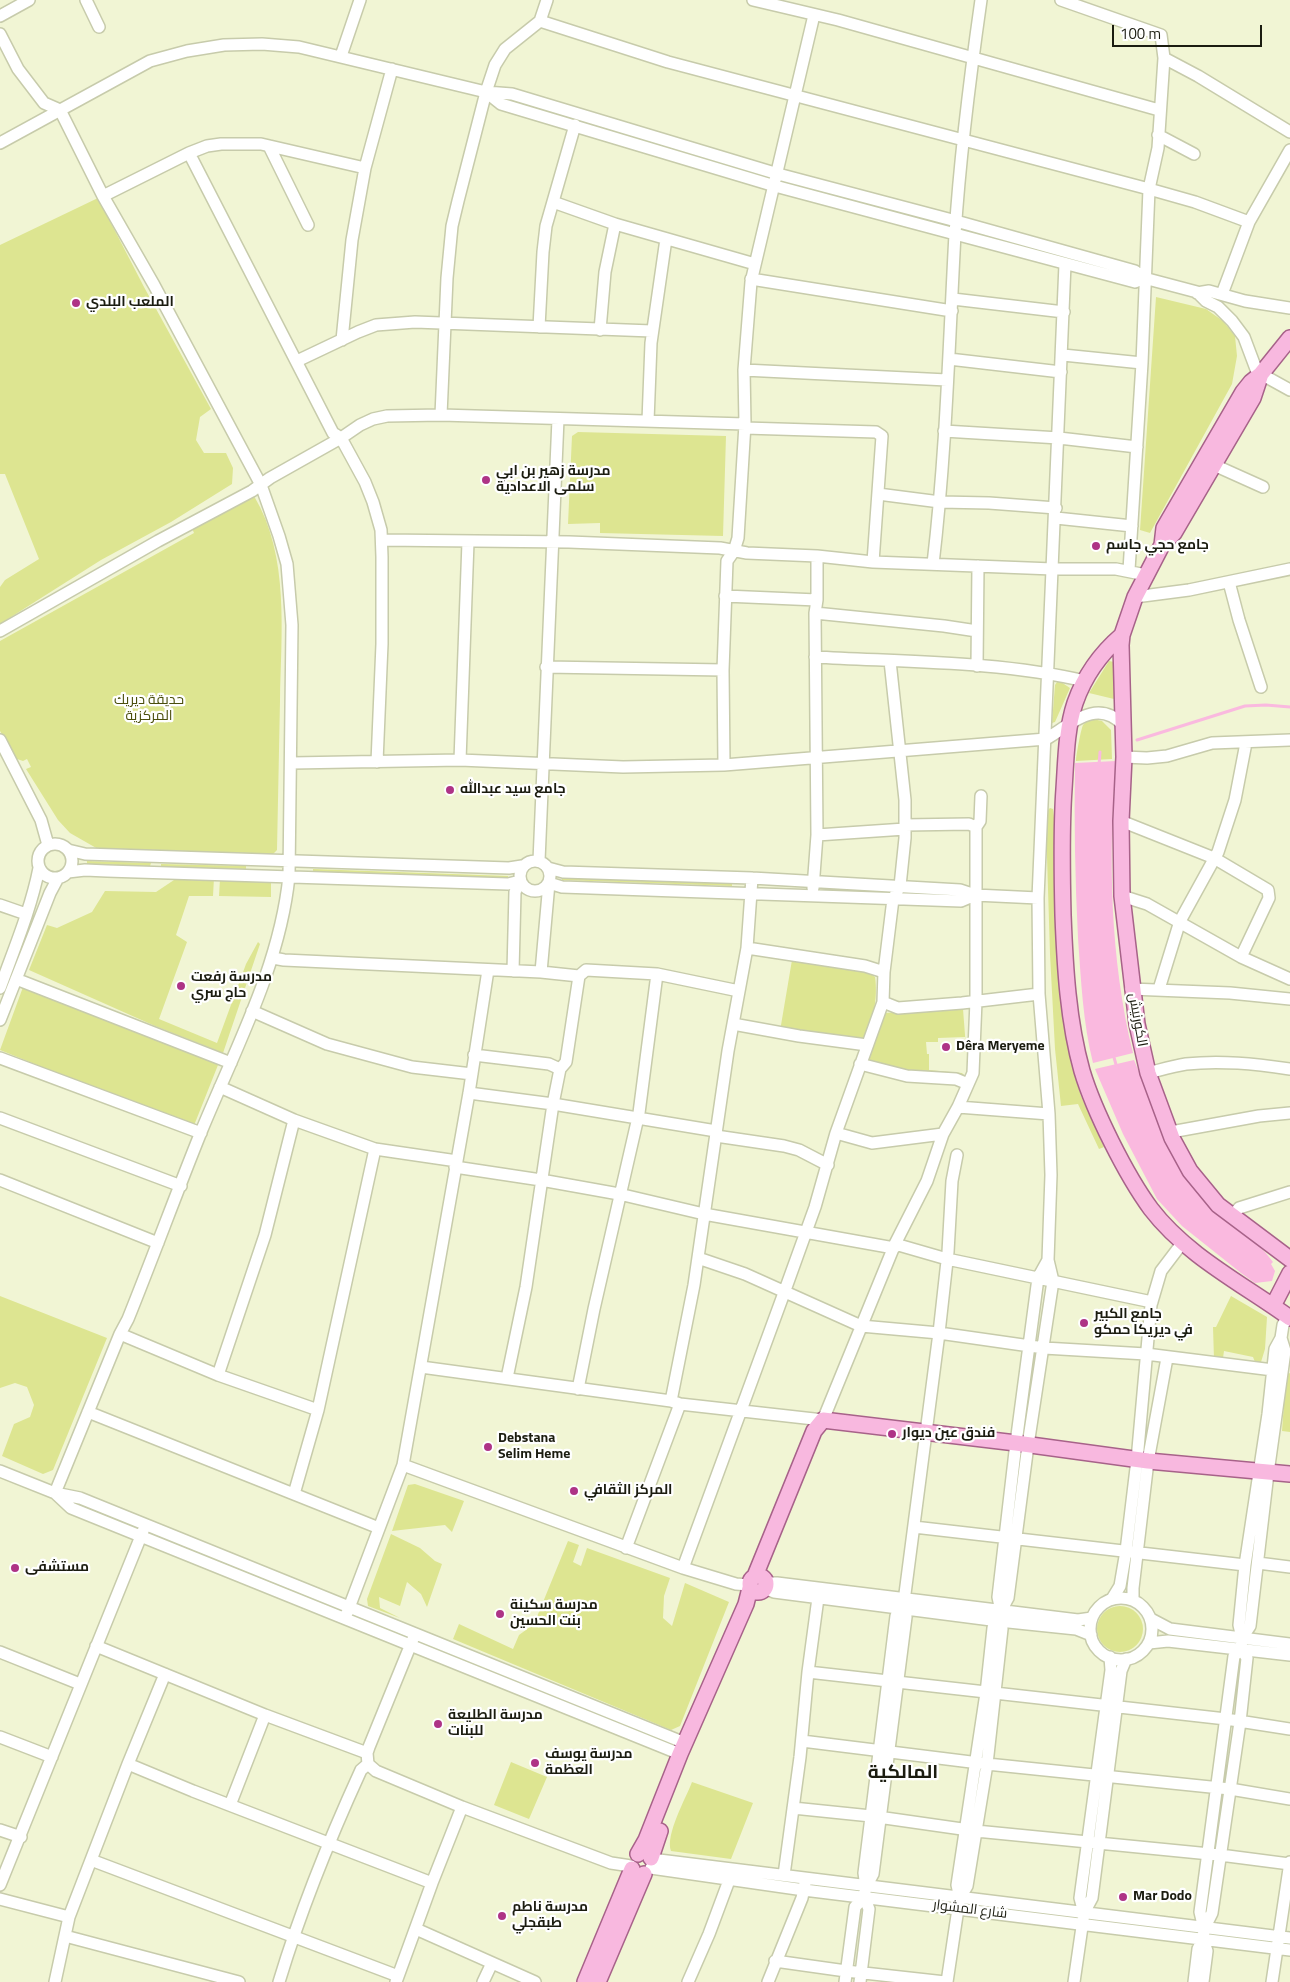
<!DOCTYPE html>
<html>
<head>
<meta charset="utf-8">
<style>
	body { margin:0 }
	#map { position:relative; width:1290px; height:1982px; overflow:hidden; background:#f1f5d4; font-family:"Titillium Web",sans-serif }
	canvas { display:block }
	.scale { position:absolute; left:1112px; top:25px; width:150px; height:22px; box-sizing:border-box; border:2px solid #1b1c10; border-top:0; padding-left:6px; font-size:15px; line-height:18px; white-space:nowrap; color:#1b1c10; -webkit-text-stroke:4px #fff; paint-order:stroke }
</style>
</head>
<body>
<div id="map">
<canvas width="1290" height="1982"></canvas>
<div class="scale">100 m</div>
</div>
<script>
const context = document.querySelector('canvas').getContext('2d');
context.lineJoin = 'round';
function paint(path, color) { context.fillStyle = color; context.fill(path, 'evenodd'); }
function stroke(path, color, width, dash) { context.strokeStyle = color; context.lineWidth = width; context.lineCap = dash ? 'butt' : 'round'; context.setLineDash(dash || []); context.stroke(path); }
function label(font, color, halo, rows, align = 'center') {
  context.font = font + ' "Titillium Web",Cairo,sans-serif'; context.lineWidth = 4.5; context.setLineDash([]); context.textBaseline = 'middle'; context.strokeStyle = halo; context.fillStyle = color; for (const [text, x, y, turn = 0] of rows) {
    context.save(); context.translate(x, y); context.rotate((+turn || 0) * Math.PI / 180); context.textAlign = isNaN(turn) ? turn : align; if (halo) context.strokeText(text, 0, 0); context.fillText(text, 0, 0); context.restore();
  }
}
const green = new Path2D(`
	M 98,198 L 144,287 L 211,409 L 200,417 L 196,440 L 204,453 L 226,453 L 233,468 L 232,484 L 171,522 L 101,560 L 0,624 L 0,587 L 5,580 L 39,559 L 5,474 L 0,474 L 0,245 Z
	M 1156,297 L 1206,309 L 1223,321 L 1235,336 L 1237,356 L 1232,384 L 1150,533 L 1140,530 Z
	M 578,432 L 726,436 L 723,536 L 600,533 L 600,523 L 568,524 L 572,436 Z
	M 254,496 C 290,556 281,634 280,701 C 279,750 278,800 277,850 L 270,857 L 98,849 L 70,833 L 58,820 L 26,769 L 31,767 L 27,759 L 23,761 L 17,759 L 0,731 L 0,641 L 194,533 L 192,528 Z
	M 1109,661 L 1114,662 L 1114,699 L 1089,693 Z
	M 1057,682 L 1061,682 L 1070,688 L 1055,722 L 1052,723 L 1055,685 Z
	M 1093,719 L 1102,721 L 1111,730 L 1112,759 L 1076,761 C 1076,756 1081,729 1083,725 C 1085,722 1089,720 1093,719 Z
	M 1050,808 L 1053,809 L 1054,817 L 1056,921 L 1061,1000 L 1071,1063 L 1081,1096 L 1104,1147 L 1099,1149 L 1078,1104 L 1061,1106 L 1055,1049 L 1050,954 L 1046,824 L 1047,811 Z
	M 87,861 L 151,863 L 150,866 L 87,864 Z
	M 161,864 L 246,866 L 246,869 L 161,867 Z
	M 313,869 L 508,876 L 508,879 L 313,872 Z
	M 562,877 L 732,883 L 732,886 L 562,880 Z
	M 177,878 L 214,878 L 213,896 L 189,896 L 176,935 L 187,942 L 159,1019 L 217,1043 L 246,964 L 258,942 L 260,944 L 223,1053 L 155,1026 L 29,970 L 47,925 L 57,928 L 92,912 L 105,891 L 156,892 Z
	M 220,879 L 271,881 L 271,897 L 219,896 Z
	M 792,960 L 865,970 L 875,977 C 878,995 874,1029 860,1041 L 780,1031 Z
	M 23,987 L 194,1051 L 218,1065 L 193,1128 L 0,1050 Z
	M 963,1009 L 967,1061 L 965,1037 L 938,1038 L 938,1042 L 926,1042 L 927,1054 L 929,1054 L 929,1070 L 962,1073 L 966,1077 L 910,1074 L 868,1064 L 884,1013 Z
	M 0,1296 L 107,1338 L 53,1470 L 43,1474 L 2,1456 L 14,1424 L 30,1417 L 34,1405 L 27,1387 L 15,1383 L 0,1388 Z
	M 1231,1296 L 1267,1317 L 1265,1349 L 1261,1362 L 1255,1362 L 1253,1357 L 1224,1351 L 1223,1358 L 1214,1359 L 1213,1327 L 1216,1327 Z
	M 1290,1367 L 1290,1432 L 1282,1431 L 1286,1374 L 1290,1373 Z
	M 415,1484 L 464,1501 L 452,1532 L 445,1525 L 392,1531 L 408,1485 Z
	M 156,1533 L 325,1602 L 324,1605 L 155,1536 Z
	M 391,1534 L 420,1548 L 435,1561 L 442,1564 L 427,1607 L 421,1594 L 407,1582 L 400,1606 L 379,1597 L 380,1608 L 400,1618 L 368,1606 L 367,1599 Z
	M 568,1541 L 579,1545 L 573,1562 L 581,1566 L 587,1548 L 670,1578 L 664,1596 L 663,1618 L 672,1626 L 685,1583 L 729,1602 L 680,1726 L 671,1730 L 453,1639 L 459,1624 L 513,1649 L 519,1635 L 534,1624 Z
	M1097 1629a23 23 0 1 1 46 0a23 23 0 1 1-46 0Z
	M 430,1644 L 661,1738 L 660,1742 L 428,1647 Z
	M 511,1762 L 547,1777 L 529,1819 L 494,1805 Z
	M 692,1782 L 753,1803 L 731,1859 L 671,1851 C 665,1835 686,1798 692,1782 Z`);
const water = new Path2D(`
	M 1116,761 C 1108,858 1110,958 1133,1053 L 1093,1063 C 1083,1023 1081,980 1078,938 C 1075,880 1074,822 1075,763 Z
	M 1134,1060 L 1176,1159 L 1239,1227 L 1265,1252 L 1273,1262 L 1271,1264 L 1275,1271 L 1272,1281 L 1255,1283 L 1241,1273 L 1182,1226 L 1157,1199 L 1123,1134 L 1095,1069 Z`);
const stream = new Path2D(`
	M 1137,740 L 1245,706 L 1266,705 L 1290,707
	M 1099,765 L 1100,752
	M 1113,1054 L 1117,1068`);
const minor = new Path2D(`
	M 86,0 L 99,27
	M 547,0 L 540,21 L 668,62 L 1149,189 L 1195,202 L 1249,222
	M 753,0 L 838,20 L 1159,110
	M 1061,0 L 1161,35 L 1164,58 L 1158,148 L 1149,189 L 1142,363 L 1129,570
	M 0,16 L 29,0
	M 0,34 L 18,69 L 44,103 L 60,110 L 103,196 L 154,285 L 261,485 L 279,536 L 287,564 L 292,625 L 289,876 C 280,966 235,1049 201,1132 C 176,1194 153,1257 128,1319 L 120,1334 L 55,1493
	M 341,56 L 360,0
	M 1164,58 L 1198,76 L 1290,132
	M 486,92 L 501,104 L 775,186 L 1135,282 L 1144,278
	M 1158,135 L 1194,154
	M 0,143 L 150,61 L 187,51 L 224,45 L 262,44 L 299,47 L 486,92 L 512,94 L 778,174 L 956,221 L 1135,271 L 1144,278 L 1197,292 L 1206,301 L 1218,307 L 1232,321 L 1244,337 L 1256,369 L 1261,374 L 1290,390
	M 269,146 L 308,225
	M 189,153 L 333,433 L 341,438 L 365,482 L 373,502 L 381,530 L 382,557 L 382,644 L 377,762
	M 103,196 L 189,153 L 207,146 L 221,144 L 261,144 L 365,168
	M 553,202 L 615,224
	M 751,279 L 952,311
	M 1197,293 L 1209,291 L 1245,301 L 1290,308
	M 1222,294 L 1249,222 L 1290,150
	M 953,299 L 1064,312
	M 539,327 L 543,252 L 546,226 L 575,125
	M 600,330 L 605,272 L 615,224 L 755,264
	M 342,340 L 352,240 L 365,168 L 392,69
	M 1063,355 L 1142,363
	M 949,359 L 1061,372
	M 297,361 L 358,332 L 376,325 L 415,322 L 652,331
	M 744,370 L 947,380
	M 441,415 L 447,278 L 452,226 L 458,201 L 486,92 L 495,65 L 505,49 L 540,21
	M 648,421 L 651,343 L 666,239
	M 745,428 L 876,432 L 882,436 L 873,562
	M 944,431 L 1059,438 L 1137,447
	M 1214,465 L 1263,487
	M 878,494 L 940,502 L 989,503 L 1056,508
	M 1056,518 L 1132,526
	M 382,540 L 569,542 L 720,548 L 747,553 L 817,556 L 873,562 L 1053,569 L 1116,569 L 1146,575
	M 933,564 C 946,454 949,344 955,234 C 960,156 970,77 981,0
	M 1229,582 L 1239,620 L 1261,687
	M 725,596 L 817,600
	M 1135,597 L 1189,590 L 1290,569
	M 815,613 L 944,626 L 977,631
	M 0,631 L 158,541 L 252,491 L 270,478 L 341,438 L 360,425 L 373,419 L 387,416 L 441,415 L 745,424
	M 815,657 C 902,662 1000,661 1085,681
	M 977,666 L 978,566
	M 546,667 L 723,670
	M 0,740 L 41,820 L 48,845
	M 1124,757 L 1147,758 L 1167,756 L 1212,743 L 1290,740
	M 460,760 L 468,542
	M 292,763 L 460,760 L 623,767 L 724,765 L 1046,739 C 1070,725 1097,697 1123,725
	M 724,765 L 723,670 L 727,561 L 734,551 L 738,538 L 745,424 L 744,370 L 751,282 L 814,15
	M 1121,821 L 1214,858 L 1268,890 L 1269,898 L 1241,957
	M 905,825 L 969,824 L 976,827
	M 817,835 L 905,829
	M38 861a17 17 0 1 1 34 0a17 17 0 1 1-34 0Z
	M 68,850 L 85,854 L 509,868 L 522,866
	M520 876a15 15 0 1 1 30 0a15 15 0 1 1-30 0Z
	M 539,861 L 558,419
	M 548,868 L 563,872 L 752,878 L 960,890 L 975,895 L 1038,898
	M 68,872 L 85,870 L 107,871 L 508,884 L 520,881 L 515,892 L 513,971
	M 813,888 L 817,835 L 815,613 L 817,600 L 817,556
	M 1122,896 L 1147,904 L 1241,957 L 1290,979
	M 0,905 L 26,914
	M 747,948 L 865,966 L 884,972
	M 273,958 L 284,960 L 541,972 L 579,976 L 586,970 L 657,974 L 739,991
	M 541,972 L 549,883 L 562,887 L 961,901 L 975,895
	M 16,979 L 231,1063
	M 0,988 C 14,949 31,909 39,868
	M 1131,989 L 1230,993 L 1290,999
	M 1159,989 L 1180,921 L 1218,852 L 1235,800 L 1246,743
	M 883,1002 L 898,1008 L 962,1003 L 1039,994
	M 252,1011 L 327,1044 L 412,1067 L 472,1074
	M 0,1020 L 50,893 L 58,878
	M 733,1024 L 799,1036 L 867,1045
	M 474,1055 L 549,1064 L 560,1069
	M 0,1058 L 201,1133
	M 860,1064 L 907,1076 L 956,1079 L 968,1084
	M 1148,1073 C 1160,1070 1173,1066 1186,1064 C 1221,1060 1255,1064 1290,1069
	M 220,1087 L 294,1120 L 375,1149 L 457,1161
	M 469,1093 L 553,1104 L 716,1131
	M 958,1107 L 1049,1114
	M 0,1118 L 181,1186
	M 1171,1132 L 1259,1116 L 1290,1113
	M 836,1133 L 872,1143 L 943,1134
	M 716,1136 L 784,1146 L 799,1150 L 828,1165
	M 455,1167 L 541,1180 L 619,1194 L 704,1214 L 894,1248
	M 0,1180 L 158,1243
	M 1232,1216 L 1239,1208 L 1290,1192
	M 895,1244 L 947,1259 L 1152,1302
	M 698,1258 L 745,1274 L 861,1326 L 939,1333 L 1044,1348 L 1146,1354 L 1273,1370
	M 120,1334 L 218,1375 L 318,1410
	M 421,1367 L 671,1401 L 680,1404 L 823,1420 L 895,1244 L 927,1181 L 943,1134 L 958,1107 L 973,1073 L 976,1001 L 976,827 L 980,821 L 981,796
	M 218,1375 L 265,1235 L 294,1120
	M 507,1378 L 526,1287 L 553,1104 L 560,1069 L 566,1062 L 579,976
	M 578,1389 L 594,1309 L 639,1113 L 657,974
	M 671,1401 L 694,1285 L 728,1051 L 747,948 L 752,878
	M 88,1412 L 379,1528
	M 403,1465 L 683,1568 L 736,1584 L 749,1585
	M 0,1471 L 55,1493 L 80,1498 L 685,1743
	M 55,1493 L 71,1508 L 680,1754
	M 294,1494 L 318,1410 L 375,1149
	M 914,1527 L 1245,1565
	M 626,1548 L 680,1404
	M 1258,1563 L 1290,1567
	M 683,1568 L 784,1293 L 815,1207 L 836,1133 L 883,1002 L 884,972 L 893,899 L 900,886 L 905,838 L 905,800 L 890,661
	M 766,1583 L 777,1583 L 1078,1620 L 1092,1618
	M 765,1588 L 774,1592 L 999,1621 L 1076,1629 L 1091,1635
	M1090 1629a31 31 0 1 1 62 0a31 31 0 1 1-62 0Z
	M 1112,1599 L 1120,1586 L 1126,1551 L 1137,1460 L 1151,1305 L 1161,1271 L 1183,1242
	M 1133,1600 L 1133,1588 L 1148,1461 L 1167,1358
	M 1001,1611 L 998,1597 L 1016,1443 L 1038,1278 L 1048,1260
	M 347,1613 L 403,1465 L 469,1093 L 488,970
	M 1151,1619 L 1170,1629 L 1290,1644
	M 999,1621 L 1002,1629 L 987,1764 L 967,1886 L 960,1898 L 957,1885 L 986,1693 L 993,1628 C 1000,1619 1002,1608 1008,1598 L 1028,1445 L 1053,1281 L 1048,1260 L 1051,1175 L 1049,1114 L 1039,994 L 1038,898 L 1065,264
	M 1242,1638 L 1250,1626 L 1268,1473 L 1285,1351 L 1281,1338
	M 1149,1643 L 1168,1641 L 1290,1655
	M 96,1646 L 265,1715 L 367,1753
	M 0,1652 L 80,1684
	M 808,1672 L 1226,1719 L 1290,1729
	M 0,1737 L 52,1757
	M 802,1741 L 987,1764 L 1230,1789 L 1290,1799
	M 128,1764 L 193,1791 L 432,1883
	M 368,1764 L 376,1771 L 462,1807 L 611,1863 L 631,1866
	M 230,1805 L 265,1715
	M 793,1808 L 871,1816 L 976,1831 L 1220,1855 L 1290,1864
	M 0,1830 L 21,1837
	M 651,1859 L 1290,1938
	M 91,1860 L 398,1976
	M 651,1868 L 804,1890 L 1290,1950
	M 784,1875 L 800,1757 L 808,1672 L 818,1598
	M 0,1885 L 143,1531
	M 866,1887 L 873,1874 L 906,1617 L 903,1609 L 939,1333 L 948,1252 L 952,1181 L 957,1155
	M 0,1899 L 69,1917
	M 1084,1913 L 1080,1898 L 1111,1670 L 1110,1657
	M 416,1929 L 535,1982
	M 1204,1929 L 1200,1912 L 1234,1656 L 1241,1649
	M 65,1936 L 239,1982
	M 1203,1939 L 1207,1951 L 1203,1982
	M 775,1961 L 846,1971 L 945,1982
	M 55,1982 L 69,1917 L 128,1764 L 165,1674
	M 279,1982 C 301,1909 329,1840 361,1770 L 368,1764 L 367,1753 L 369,1747 L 413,1639
	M 396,1982 L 432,1883 L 462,1807
	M 483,1982 L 492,1963
	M 688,1982 L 709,1934 L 731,1875
	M 768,1982 L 802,1898 L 805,1883
	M 845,1982 L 855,1907 L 864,1897
	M 860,1982 L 869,1909 L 864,1897 L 866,1887 L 864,1873 L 896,1616 L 903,1609
	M 947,1982 L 959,1902
	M 1074,1982 L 1084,1913 L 1092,1898 L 1121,1671 L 1126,1659
	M 1194,1982 L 1198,1949 L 1203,1939 L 1204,1929 L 1212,1913 L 1240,1722 L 1247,1658 L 1241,1649 L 1242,1638 L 1239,1625 L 1245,1565 L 1268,1414 L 1275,1349 L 1281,1338 L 1283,1325 L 1288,1316
	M 1272,1982 L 1290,1862`);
const major = new Path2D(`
	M 1290,338 L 1261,374 L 1251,382 L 1243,392 L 1164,528 L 1162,545 L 1135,597 L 1122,635 L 1121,645 L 1124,757 L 1121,821 L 1122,896 L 1137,1024 L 1148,1073 L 1172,1138 L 1190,1171 L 1218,1205 L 1290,1259
	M 1162,545 L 1174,533 L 1253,398 L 1261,374
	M 1122,635 C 1101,653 1084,677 1075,703 C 1066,730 1066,760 1064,789 C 1061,831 1062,873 1063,915 C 1065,967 1068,1021 1082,1071 C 1094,1111 1126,1175 1151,1209 C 1187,1256 1243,1284 1290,1318
	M 1273,1306 L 1290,1273
	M750 1584a8 8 0 1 1 16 0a8 8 0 1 1-16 0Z
	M 755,1576 L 814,1431 L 823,1420 L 1016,1443 L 1148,1461 L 1290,1474
	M 638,1854 L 646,1840 L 680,1754 L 746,1604 L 750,1588
	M 651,1858 L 660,1831
	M 585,1982 L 632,1869
	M 598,1982 L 644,1874`);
const markers = [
	[76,303,5,"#ae3386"],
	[486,480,5,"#ae3386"],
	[1096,546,5,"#ae3386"],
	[450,790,5,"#ae3386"],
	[181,986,5,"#ae3386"],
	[946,1047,5,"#ae3386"],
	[1084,1323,5,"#ae3386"],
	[892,1434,5,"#ae3386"],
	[488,1447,5,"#ae3386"],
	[574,1491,5,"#ae3386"],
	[15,1568,5,"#ae3386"],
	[500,1614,5,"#ae3386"],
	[438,1724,5,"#ae3386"],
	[535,1763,5,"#ae3386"],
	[1123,1897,5,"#ae3386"],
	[502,1916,5,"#ae3386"]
];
const poiNames = [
	["الملعب البلدي",86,303],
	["مدرسة زهير بن ابي",496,472],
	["سلمى الاعدادية",496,488],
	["جامع حجي جاسم",1106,546],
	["جامع سيد عبدالله",460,790],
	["مدرسة رفعت",191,978],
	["حاج سري",191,994],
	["Dêra Meryeme",956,1047],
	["جامع الكبير",1094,1315],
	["في ديريكا حمكو",1094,1331],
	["فندق عين ديوار",902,1434],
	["Debstana",498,1439],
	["Selim Heme",498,1455],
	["المركز الثقافي",584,1491],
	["مستشفى",25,1568],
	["مدرسة سكينة",510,1606],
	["بنت الحسين",510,1622],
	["مدرسة الطليعة",448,1716],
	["للبنات",448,1732],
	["مدرسة يوسف",545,1755],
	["العظمة",545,1771],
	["Mar Dodo",1133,1897],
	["مدرسة ناطم",512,1908],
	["طبقجلي",512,1924]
];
const parkNames = [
	["حديقة ديريك",149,701],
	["المركزية",149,717]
];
const streetNames = [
	["الكورنيش",1137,1020,80],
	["شارع المشوار",970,1910,7]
];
const districtNames = [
	["المالكية",903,1773]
];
paint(green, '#dde591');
paint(water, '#fab9df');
stroke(stream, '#fab9df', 3);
stroke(minor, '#c7cbab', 14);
stroke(major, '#a76289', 18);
stroke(minor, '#fff', 11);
stroke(major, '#f8b8df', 15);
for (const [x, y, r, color] of markers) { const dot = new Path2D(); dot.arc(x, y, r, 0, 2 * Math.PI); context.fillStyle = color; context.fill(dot); stroke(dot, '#fff', 2); }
label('bold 14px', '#1b1c10', '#fff', poiNames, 'left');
label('14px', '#4a4e0b', '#fff', parkNames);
label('14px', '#1b1c10', '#fff', streetNames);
label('bold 19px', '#1b1c10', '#fff', districtNames);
</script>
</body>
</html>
